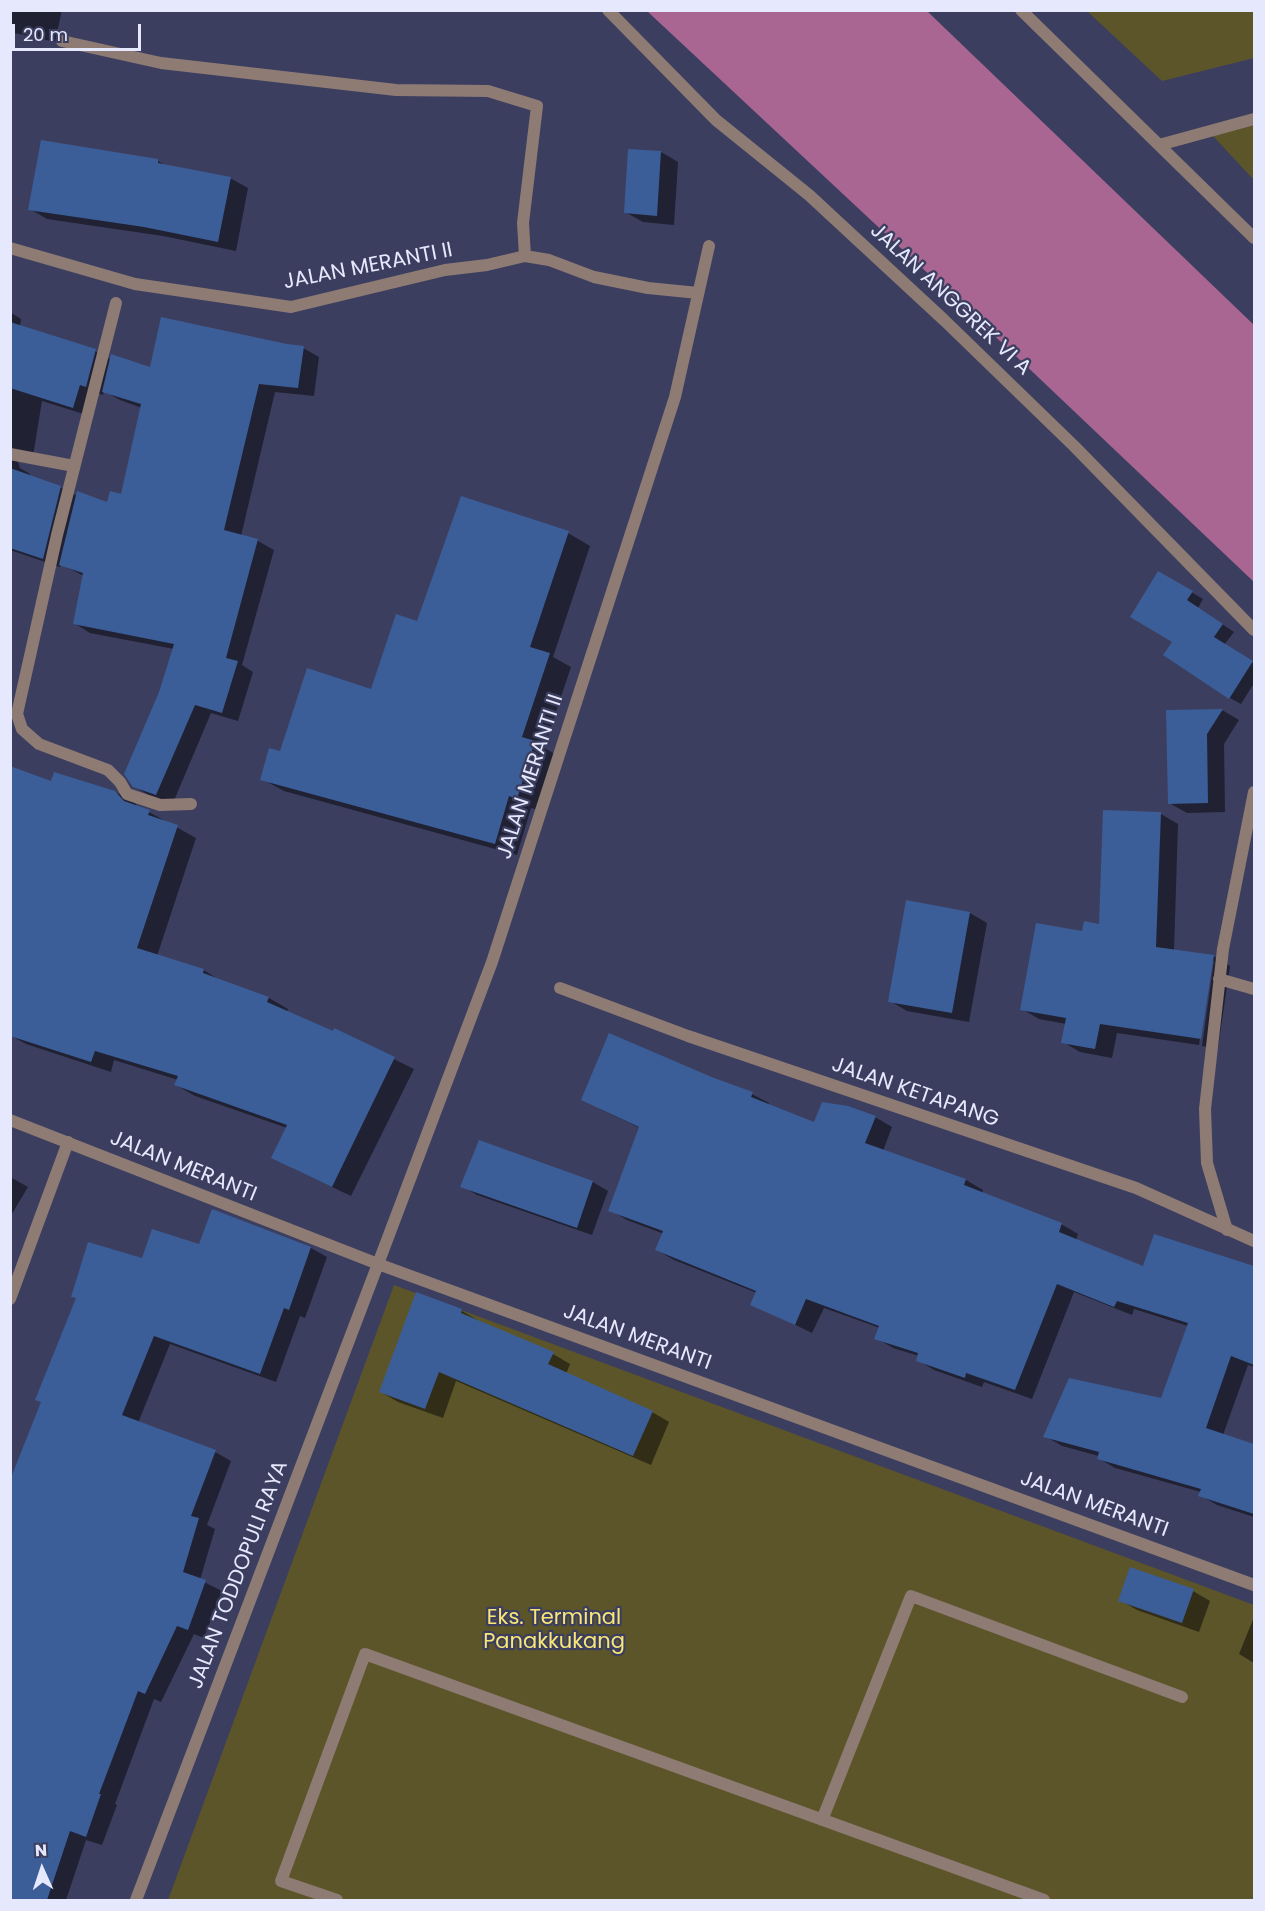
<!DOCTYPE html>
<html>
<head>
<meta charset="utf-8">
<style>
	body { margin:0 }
	#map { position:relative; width:1265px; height:1911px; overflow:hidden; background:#3c3e5f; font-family:Poppins,sans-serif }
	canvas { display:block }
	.frame { position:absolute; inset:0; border:12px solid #e6e9fd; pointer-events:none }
	.north { position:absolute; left:12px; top:1839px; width:60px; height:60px; -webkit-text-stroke:4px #3c3e5f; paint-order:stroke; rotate:357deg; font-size:16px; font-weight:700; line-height:24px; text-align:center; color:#e6e9fd }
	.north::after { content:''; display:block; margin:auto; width:21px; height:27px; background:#e6e9fd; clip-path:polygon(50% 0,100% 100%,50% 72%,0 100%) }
	.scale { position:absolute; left:12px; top:24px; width:129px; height:27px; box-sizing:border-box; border:3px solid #e6e9fd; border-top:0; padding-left:8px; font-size:18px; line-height:21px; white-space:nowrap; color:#e6e9fd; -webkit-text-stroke:4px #3c3e5f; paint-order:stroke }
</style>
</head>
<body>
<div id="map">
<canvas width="1265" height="1911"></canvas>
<div class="frame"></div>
<div class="north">N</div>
<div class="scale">20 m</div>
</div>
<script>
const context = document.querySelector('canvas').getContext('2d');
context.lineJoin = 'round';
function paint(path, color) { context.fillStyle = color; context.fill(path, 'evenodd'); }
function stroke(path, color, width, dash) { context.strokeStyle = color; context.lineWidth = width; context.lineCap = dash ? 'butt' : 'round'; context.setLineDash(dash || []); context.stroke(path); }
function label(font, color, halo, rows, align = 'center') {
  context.font = font + ' Poppins,sans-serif'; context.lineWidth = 4.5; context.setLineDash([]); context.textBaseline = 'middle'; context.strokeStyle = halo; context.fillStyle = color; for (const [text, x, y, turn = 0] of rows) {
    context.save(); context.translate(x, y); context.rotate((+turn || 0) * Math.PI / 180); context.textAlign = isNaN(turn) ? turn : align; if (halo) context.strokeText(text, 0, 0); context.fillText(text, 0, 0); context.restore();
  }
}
const green = new Path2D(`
	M 1087,11 L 1254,11 L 1254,58 L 1162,81 Z
	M 1254,123 L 1254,180 L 1212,135 Z
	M 394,1285 L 1254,1605 L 1254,1900 L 168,1900 Z`);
const water = new Path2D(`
	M 647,11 L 927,11 L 1254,325 L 1254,582 L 980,322 Z`);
const shadow = new Path2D(`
	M 10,10 L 62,10 L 55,42 L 10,32 Z
	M 629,151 L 661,152 L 678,162 L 674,225 L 643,222 L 625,212 Z
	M 158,161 L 167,166 L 230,178 L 248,188 L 236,251 L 163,236 L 47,219 L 30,209 Z
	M 10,312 L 21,319 L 20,326 L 95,351 L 112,360 L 151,369 L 303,348 L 319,357 L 314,396 L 275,392 L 241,536 L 258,541 L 274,550 L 242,665 L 253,672 L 238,721 L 211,713 L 173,803 L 150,796 L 134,786 L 174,649 L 90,633 L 74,623 L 84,576 L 61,564 L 60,567 L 10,550 ZM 104,391 L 120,400 L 142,408 L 122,495 L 108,504 L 77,496 L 60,487 L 30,476 L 30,474 L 20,468 L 18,462 L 25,455 L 33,456 L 42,401 L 90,416 L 97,393 L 103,395 Z
	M 568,533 L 590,546 L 553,657 L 571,667 L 544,748 L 557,755 L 539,810 L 531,808 L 517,855 L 284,791 L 262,779 L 281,753 L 372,690 L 418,623 Z
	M 1159,573 L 1203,599 L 1198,608 L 1234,632 L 1224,645 L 1254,663 L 1254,683 L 1241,704 L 1230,698 L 1174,642 Z
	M 1222,710 L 1239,720 L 1224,744 L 1225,812 L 1187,813 L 1169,803 L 1167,711 Z
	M 52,783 L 115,792 L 135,803 L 138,808 L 149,812 L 196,838 L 157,956 L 204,970 L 222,982 L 269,998 L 288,1009 L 287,1012 L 333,1033 L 335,1030 L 414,1069 L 351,1196 L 292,1168 L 287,1128 L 195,1096 L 176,1085 L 178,1080 L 114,1060 L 111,1072 L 26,1044 L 10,1035 Z
	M 1161,814 L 1178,824 L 1174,951 L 1213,956 L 1230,966 L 1218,1048 L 1202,1046 L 1214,961 L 1211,961 L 1199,1045 L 1117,1033 L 1112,1058 L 1080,1052 L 1063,1042 L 1066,1024 L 1039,1019 L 1022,1009 L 1083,933 L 1100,926 Z
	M 907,902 L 970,913 L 987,923 L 969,1022 L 907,1011 L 890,1001 Z
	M 714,1080 L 752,1094 L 769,1103 L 768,1105 L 815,1124 L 875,1117 L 892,1127 L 883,1151 L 966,1180 L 983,1190 L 982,1193 L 1061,1224 L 1078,1234 L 1076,1240 L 1144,1268 L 1254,1268 L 1254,1367 L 1248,1365 L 1223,1435 L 1254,1445 L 1254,1517 L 1217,1505 L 1200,1495 L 1201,1492 L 1115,1468 L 1098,1458 L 1099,1456 L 1062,1446 L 1045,1436 L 1162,1399 L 1188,1326 L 1134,1309 L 1132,1315 L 1074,1292 L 1032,1399 L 984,1382 L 982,1387 L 934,1370 L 918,1360 L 919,1356 L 893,1348 L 876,1338 L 880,1328 L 824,1308 L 812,1333 L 752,1304 L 757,1293 L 674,1260 L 657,1250 L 664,1234 L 627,1220 L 610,1210 L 640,1128 L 600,1109 Z
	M 480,1142 L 593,1182 L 608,1191 L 592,1235 L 477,1195 L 462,1186 Z
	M 10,1177 L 28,1187 L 10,1217 Z
	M 200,1246 L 311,1248 L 327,1257 L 305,1318 L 300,1316 L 276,1382 L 170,1344 L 138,1423 L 215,1452 L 231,1461 L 207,1525 L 215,1529 L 200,1580 L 222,1591 L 204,1638 L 194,1634 L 161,1702 L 154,1699 L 115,1804 L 117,1805 L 102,1845 L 86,1840 L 66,1900 L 10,1900 L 10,1476 L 13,1477 L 143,1260 Z
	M 417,1294 L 462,1311 L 479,1321 L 553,1354 L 570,1364 L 566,1374 L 652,1412 L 669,1422 L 651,1465 L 456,1381 L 443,1418 L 398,1402 L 381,1392 Z
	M 1193,1591 L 1210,1601 L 1199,1632 L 1137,1610 L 1120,1600 Z
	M 1254,1617 L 1254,1663 L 1239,1654 Z`);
const building = new Path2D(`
	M 41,140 L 158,159 L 158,163 L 231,177 L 218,242 L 144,227 L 28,210 Z
	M 628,149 L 661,151 L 657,216 L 624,213 Z
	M 161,317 L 287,344 L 304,346 L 298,388 L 259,384 L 224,530 L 258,539 L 226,658 L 238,661 L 222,713 L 195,705 L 156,795 L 133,787 L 124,774 L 159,692 L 174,644 L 73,624 L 83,573 L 59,565 L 77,491 L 107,502 L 110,491 L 121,494 L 141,404 L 102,392 L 111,354 L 150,367 Z
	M 10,322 L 96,349 L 86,387 L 80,385 L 73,408 L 10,388 Z
	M 10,468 L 61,486 L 43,559 L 10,548 Z
	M 461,496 L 569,531 L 530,647 L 550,653 L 522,737 L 535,741 L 517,799 L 509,796 L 495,844 L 260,780 L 269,748 L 280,751 L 307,668 L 371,689 L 396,614 L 417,621 Z
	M 1158,571 L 1193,591 L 1187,600 L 1223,624 L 1214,637 L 1253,661 L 1229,699 L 1163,655 L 1172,642 L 1130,617 Z
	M 1223,709 L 1207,734 L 1208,803 L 1168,804 L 1166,710 Z
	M 10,766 L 51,781 L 54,772 L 115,791 L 124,801 L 150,810 L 148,815 L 178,825 L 137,948 L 204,969 L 203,973 L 269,997 L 267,1002 L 333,1031 L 334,1028 L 395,1057 L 332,1187 L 271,1158 L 287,1125 L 174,1085 L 178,1076 L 95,1051 L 91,1062 L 10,1036 Z
	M 1103,810 L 1161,812 L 1156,947 L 1214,955 L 1201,1039 L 1100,1024 L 1095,1049 L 1061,1043 L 1066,1018 L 1020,1010 L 1036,923 L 1082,931 L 1084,921 L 1099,924 Z
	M 906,900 L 970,912 L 952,1013 L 888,1002 Z
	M 609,1033 L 714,1078 L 753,1092 L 751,1097 L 814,1122 L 822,1102 L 848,1106 L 876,1116 L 865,1143 L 966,1179 L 964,1185 L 1062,1223 L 1059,1232 L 1143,1266 L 1154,1234 L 1254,1266 L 1254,1365 L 1231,1356 L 1206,1428 L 1254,1444 L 1254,1514 L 1198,1496 L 1201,1489 L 1097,1459 L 1099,1452 L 1043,1437 L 1069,1378 L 1161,1398 L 1188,1323 L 1117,1301 L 1114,1307 L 1057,1284 L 1015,1390 L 966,1373 L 965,1378 L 916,1361 L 918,1353 L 874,1339 L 879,1326 L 806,1299 L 795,1325 L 750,1305 L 756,1291 L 655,1250 L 663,1231 L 608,1211 L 639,1127 L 581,1100 Z
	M 479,1140 L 593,1181 L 577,1228 L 460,1187 Z
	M 212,1209 L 311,1247 L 289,1310 L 284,1308 L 260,1374 L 154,1336 L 122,1415 L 216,1450 L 191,1516 L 199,1518 L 183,1572 L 206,1580 L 188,1630 L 177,1626 L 145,1694 L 138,1691 L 99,1794 L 101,1794 L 86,1837 L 70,1831 L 47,1900 L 10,1900 L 10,1480 L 41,1402 L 35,1400 L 76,1298 L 71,1297 L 88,1242 L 142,1258 L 152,1229 L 199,1244 Z
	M 416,1292 L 462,1309 L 461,1313 L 554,1352 L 548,1364 L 653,1411 L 633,1456 L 439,1372 L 425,1409 L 379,1392 Z
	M 1130,1567 L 1194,1589 L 1182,1623 L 1118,1601 Z`);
const service = new Path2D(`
	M 822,1820 L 911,1596 L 1182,1697
	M 337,1900 L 281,1881 L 365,1654 L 1044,1900`);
const minor = new Path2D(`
	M 608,10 L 716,120 L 809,195 L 944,320 L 1074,446 L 1254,630
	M 1021,10 L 1254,238
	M 62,41 L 161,63 L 396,90 L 488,91 L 537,106 L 523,223 L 525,256
	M 1159,145 L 1254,119
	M 10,248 L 135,284 L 291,307 L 445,270 L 487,265 L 525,256 L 549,260 L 594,277 L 648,288 L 698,293
	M 116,303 L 57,535 L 17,714 L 22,729 L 39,744 L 108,770 L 120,782 L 127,794 L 160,805 L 191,804
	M 10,454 L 74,466
	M 1219,979 L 1254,989
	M 560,988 L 688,1036 L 1136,1188 L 1254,1241
	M 1227,1230 L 1207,1163 L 1205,1109 L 1223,949 L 1254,792
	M 378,1264 L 492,962 L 675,397 L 709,246
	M 10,1299 L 68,1142`);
const tertiary = new Path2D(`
	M 10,1120 L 378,1264 L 1254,1585
	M 136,1900 L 378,1264`);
const streetNames = [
	["JALAN MERANTI II",368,267,-11],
	["JALAN ANGGREK VI A",950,300,43],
	["JALAN MERANTI II",531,777,-72],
	["JALAN KETAPANG",915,1093,19],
	["JALAN MERANTI",183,1167,22],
	["JALAN MERANTI",637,1338,20],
	["JALAN MERANTI",1094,1505,20],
	["JALAN TODDOPULI RAYA",239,1575,-69]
];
const parkNames = [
	["Eks. Terminal",554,1619],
	["Panakkukang",554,1643]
];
paint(green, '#5c552a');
paint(water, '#a96693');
paint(shadow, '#0007');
paint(building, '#3b5e98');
stroke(service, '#8d7b74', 12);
stroke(minor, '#8d7b74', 12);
stroke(tertiary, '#8d7b74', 12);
label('21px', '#e6e9fd', '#3c3e5f', streetNames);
label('21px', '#f8e677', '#3c3e5f', parkNames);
</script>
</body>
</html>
